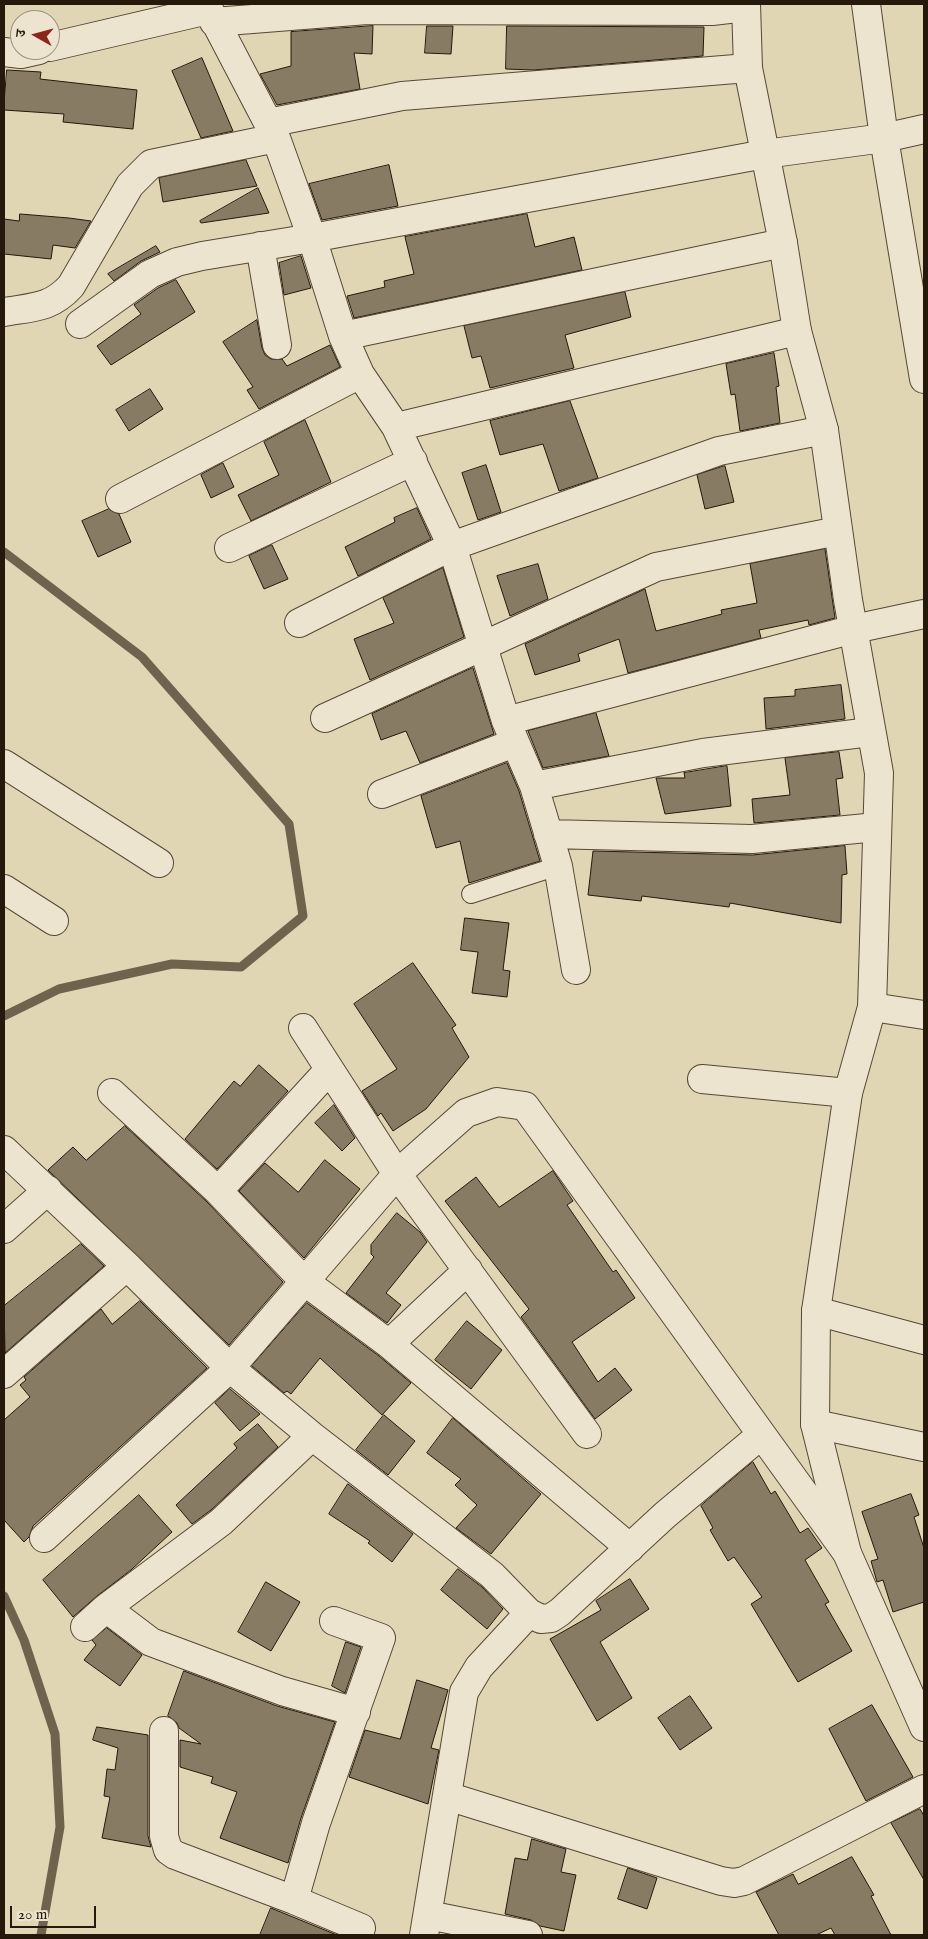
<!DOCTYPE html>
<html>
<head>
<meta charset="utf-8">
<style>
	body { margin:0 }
	#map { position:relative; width:928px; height:1939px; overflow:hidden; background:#e1d6b4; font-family:"IM FELL English","Noto Serif Devanagari",serif }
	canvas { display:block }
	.frame { position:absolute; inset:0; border:5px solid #26180b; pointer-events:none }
	.north { position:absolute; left:10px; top:10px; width:50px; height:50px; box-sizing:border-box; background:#ece4ce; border:1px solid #9d9280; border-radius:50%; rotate:277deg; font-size:14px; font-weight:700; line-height:20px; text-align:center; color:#26180b }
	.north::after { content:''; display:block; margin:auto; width:18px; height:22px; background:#8f2418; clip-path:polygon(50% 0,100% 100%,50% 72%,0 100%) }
	.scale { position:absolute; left:10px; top:1906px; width:86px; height:22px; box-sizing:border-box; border:2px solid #26180b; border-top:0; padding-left:6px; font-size:15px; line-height:18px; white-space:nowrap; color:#26180b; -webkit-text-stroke:4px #ece4ce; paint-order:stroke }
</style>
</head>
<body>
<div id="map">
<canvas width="928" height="1939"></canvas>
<div class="frame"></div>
<div class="north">उ</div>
<div class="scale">20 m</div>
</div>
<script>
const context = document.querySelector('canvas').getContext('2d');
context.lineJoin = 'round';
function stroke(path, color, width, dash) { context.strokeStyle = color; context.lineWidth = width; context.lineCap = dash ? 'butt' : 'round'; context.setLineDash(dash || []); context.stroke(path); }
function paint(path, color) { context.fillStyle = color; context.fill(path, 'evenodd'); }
const stream = new Path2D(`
	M 4,552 L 142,657 L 289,824 L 303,916 L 241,967 L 172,964 L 59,989 L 4,1016
	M 4,1596 L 24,1640 L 55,1734 L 60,1827 L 41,1935`);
const building = new Path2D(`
	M 373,26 L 372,54 L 354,53 L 360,89 L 277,105 L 260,74 L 291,66 L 291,32 Z
	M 427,26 L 453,26 L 451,54 L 425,53 Z
	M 507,26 L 704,27 L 703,56 L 534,70 L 506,69 Z
	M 202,58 L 233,131 L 201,138 L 172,71 Z
	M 7,70 L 41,72 L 40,79 L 137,90 L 133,129 L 63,122 L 64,114 L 4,110 Z
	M 246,160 L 257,186 L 163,202 L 159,178 Z
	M 389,165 L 398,206 L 322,220 L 309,184 Z
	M 258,188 L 269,213 L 201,223 L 200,221 Z
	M 20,214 L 69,218 L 91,221 L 75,248 L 53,245 L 51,259 L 4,254 L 4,219 L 19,221 Z
	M 527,214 L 535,247 L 574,237 L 582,270 L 354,318 L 347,296 L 385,287 L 384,281 L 414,274 L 405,237 Z
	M 156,246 L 160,252 L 141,261 L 114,281 L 108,274 Z
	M 301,256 L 311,288 L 284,295 L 279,263 Z
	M 176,280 L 195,312 L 111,365 L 97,346 L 141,314 L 134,305 L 158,288 Z
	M 625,292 L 631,317 L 565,335 L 574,368 L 490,388 L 481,356 L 472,358 L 464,326 Z
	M 257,320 L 262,348 L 265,355 L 271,359 L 282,359 L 287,366 L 330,345 L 340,367 L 259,409 L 247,390 L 253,387 L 223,342 Z
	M 774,353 L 779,386 L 776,387 L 780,423 L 740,431 L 735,394 L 731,395 L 726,364 Z
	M 150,389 L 163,409 L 129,431 L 116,410 Z
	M 570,401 L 598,478 L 559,491 L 543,444 L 500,455 L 490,421 Z
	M 305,420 L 331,482 L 251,521 L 238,495 L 279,475 L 264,442 Z
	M 223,463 L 234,487 L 211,498 L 201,475 Z
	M 486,465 L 501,512 L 478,520 L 462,473 Z
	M 725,466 L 734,502 L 705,509 L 697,475 Z
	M 417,508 L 431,539 L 358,576 L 345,547 L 395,522 L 394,518 Z
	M 109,509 L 119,514 L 131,542 L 98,557 L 82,521 Z
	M 272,545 L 288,579 L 264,589 L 249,556 Z
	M 825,549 L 835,618 L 809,625 L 808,620 L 759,630 L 761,638 L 628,673 L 619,639 L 578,654 L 580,661 L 535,675 L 525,644 L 645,589 L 656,631 L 722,614 L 721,610 L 757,603 L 750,564 Z
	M 538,564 L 548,599 L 510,616 L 497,576 Z
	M 443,568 L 464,637 L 370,680 L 354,639 L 394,623 L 383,598 Z
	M 473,668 L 494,734 L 420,763 L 406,731 L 381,740 L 372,714 Z
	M 841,685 L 845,719 L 766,729 L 764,698 L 795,696 L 795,690 Z
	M 596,713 L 609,756 L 543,768 L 528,731 Z
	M 839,752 L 843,778 L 836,779 L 840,815 L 754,823 L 752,799 L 790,795 L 785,758 Z
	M 507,763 L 519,791 L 540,861 L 469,883 L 460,841 L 436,848 L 421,796 Z
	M 727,766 L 731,806 L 665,814 L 656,778 L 685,778 L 684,773 Z
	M 845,846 L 847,874 L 842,875 L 841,923 L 730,903 L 729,907 L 642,896 L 641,901 L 588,895 L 593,851 L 752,855 Z
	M 465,918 L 509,923 L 503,970 L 510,971 L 507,997 L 472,993 L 478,952 L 461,950 Z
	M 413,963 L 456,1025 L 452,1028 L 469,1057 L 426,1109 L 393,1131 L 381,1113 L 378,1116 L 362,1091 L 397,1069 L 354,1004 Z
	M 259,1065 L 288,1091 L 217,1169 L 185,1139 L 234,1081 L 240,1086 Z
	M 334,1105 L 355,1138 L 342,1151 L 315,1123 Z
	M 125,1126 L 207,1202 L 283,1282 L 229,1345 L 48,1170 L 73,1147 L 86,1160 Z
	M 325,1160 L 360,1189 L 304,1258 L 239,1191 L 265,1163 L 298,1192 Z
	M 553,1171 L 573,1201 L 567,1205 L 613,1272 L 616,1270 L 635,1298 L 572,1342 L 598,1382 L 615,1368 L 632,1390 L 595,1419 L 521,1317 L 529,1309 L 445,1201 L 476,1177 L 499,1207 Z
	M 397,1213 L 420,1232 L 427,1242 L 386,1293 L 401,1305 L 387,1323 L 346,1293 L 374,1257 L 371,1254 L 371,1245 Z
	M 81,1244 L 104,1266 L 5,1353 L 4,1306 Z
	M 140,1301 L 207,1368 L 33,1526 L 29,1537 L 24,1542 L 4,1520 L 4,1420 L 30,1397 L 20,1385 L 26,1380 L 24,1377 L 101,1309 L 112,1324 Z
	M 307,1303 L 379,1356 L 411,1383 L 382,1415 L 320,1358 L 291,1394 L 287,1391 L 284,1393 L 252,1366 Z
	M 467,1321 L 502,1350 L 471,1389 L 435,1360 Z
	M 230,1389 L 260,1414 L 240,1431 L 215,1403 Z
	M 384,1415 L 415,1441 L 388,1475 L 356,1450 Z
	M 453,1418 L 541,1494 L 491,1554 L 456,1528 L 477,1505 L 455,1485 L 461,1479 L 427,1453 Z
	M 258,1424 L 278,1447 L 211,1510 L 192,1524 L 176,1505 L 237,1448 L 234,1444 Z
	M 753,1462 L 771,1494 L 775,1491 L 800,1533 L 808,1528 L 822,1548 L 805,1560 L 829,1602 L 825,1604 L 852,1651 L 798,1682 L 751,1604 L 762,1597 L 734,1557 L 728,1561 L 710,1530 L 713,1528 L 701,1506 Z
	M 348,1484 L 413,1534 L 392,1562 L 368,1543 L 370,1541 L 329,1514 Z
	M 911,1494 L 919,1515 L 914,1517 L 924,1548 L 924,1602 L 893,1612 L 883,1580 L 877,1582 L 871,1561 L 878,1559 L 862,1512 Z
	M 139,1495 L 172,1532 L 131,1570 L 97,1596 L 73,1617 L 43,1580 Z
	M 458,1569 L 482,1587 L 503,1609 L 487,1629 L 441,1590 Z
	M 630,1579 L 649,1609 L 600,1642 L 632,1698 L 597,1721 L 550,1639 L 601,1610 L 596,1601 Z
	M 266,1582 L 300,1602 L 271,1651 L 238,1632 Z
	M 107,1628 L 142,1655 L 120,1686 L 84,1660 L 96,1645 L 92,1640 Z
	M 346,1642 L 361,1647 L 345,1693 L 332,1686 Z
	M 184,1671 L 277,1706 L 335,1722 L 301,1818 L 288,1863 L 220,1838 L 237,1792 L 211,1783 L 213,1777 L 180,1767 L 180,1740 L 201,1744 L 179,1728 L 177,1723 L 168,1716 Z
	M 417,1680 L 448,1690 L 431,1748 L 439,1750 L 428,1804 L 349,1777 L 365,1730 L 400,1739 Z
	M 690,1696 L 712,1728 L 680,1750 L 658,1718 Z
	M 872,1705 L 913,1777 L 866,1801 L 829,1729 Z
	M 97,1727 L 148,1735 L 148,1836 L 151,1847 L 102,1838 L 110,1797 L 104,1796 L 107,1769 L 115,1770 L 118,1748 L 93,1740 Z
	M 920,1809 L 924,1816 L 924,1880 L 891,1823 Z
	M 532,1839 L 566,1849 L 561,1872 L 576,1875 L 564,1931 L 540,1926 L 531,1920 L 505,1914 L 515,1858 L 527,1860 Z
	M 852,1857 L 874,1895 L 871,1896 L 891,1935 L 835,1935 L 831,1928 L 816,1935 L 779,1935 L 756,1892 L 793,1874 L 798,1884 Z
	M 628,1868 L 657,1878 L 647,1909 L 618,1899 Z
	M 271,1908 L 288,1915 L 337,1935 L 260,1935 Z`);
const service = new Path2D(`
	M 471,894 L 558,866`);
const minor = new Path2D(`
	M 206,4 L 276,138 L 312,238 L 343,336 L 360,374 L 396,427 L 452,546 L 506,721 L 534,786 L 558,866 L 576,970
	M 866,4 L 884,138 L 924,379
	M 214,22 L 367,10 L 712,11 L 746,7
	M 50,47 L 208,10
	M 4,52 L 21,54 L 39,50
	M 268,123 L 402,96 L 748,68
	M 260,246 L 277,345
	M 4,312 C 32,307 50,309 71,286 L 130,185 L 151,164 L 276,138
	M 80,324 L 150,274 L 177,262 L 202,256 L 312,238 L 765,154 L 884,138 L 924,129
	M 343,336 L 783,243
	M 396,427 L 797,331
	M 120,499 L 360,374
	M 229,548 L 413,461
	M 299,623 L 452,546 L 719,451 L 824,430
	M 325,718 L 656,567 L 838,531
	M 506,721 L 854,629 L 924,614
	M 4,764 L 159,863
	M 534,786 L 703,753 L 870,732
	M 382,794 L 514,743
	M 548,834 L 752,839 L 877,827
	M 4,889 L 54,921
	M 872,1007 L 924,1015
	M 303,1028 L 397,1174 L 587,1434
	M 702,1079 L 848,1093
	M 112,1093 L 218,1191 L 304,1281 L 389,1344 L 630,1548
	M 4,1150 L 127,1266 L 230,1368 L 312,1436 L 492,1575 L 529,1613 L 541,1619 L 551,1618 L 560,1612 L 665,1515 L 761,1435
	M 218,1191 L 329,1070
	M 4,1229 L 48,1190
	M 816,1311 L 924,1340
	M 389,1344 L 468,1270
	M 4,1374 L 127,1266
	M 815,1424 L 924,1447
	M 44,1538 L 230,1368 L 397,1174 L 466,1113 L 497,1102 L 525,1106 L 847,1553
	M 106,1608 L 151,1642 L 282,1691 L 356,1712
	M 85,1627 L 106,1608 L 221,1522 L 312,1436
	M 164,1731 L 164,1836 L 168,1850 L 175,1855 L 294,1900 L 361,1928
	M 447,1796 L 721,1881 L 734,1883 L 744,1881 L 924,1789
	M 294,1900 L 316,1823 L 381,1638 L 334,1621
	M 428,1915 L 528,1935
	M 424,1935 L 464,1692 L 479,1667 L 529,1613`);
const tertiary = new Path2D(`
	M 746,4 L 748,68 L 783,243 L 797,331 L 824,430 L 848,600 L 879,773 L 872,1007 L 848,1093 L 816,1311 L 815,1424 L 847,1553 L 924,1727`);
stroke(stream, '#70634e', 9);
paint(building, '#877b63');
stroke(building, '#26180b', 1);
stroke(service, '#554835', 20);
stroke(minor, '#554835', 30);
stroke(tertiary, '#554835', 30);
stroke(service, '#ece4ce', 18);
stroke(minor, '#ece4ce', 28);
stroke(tertiary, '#ece4ce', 28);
</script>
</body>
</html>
